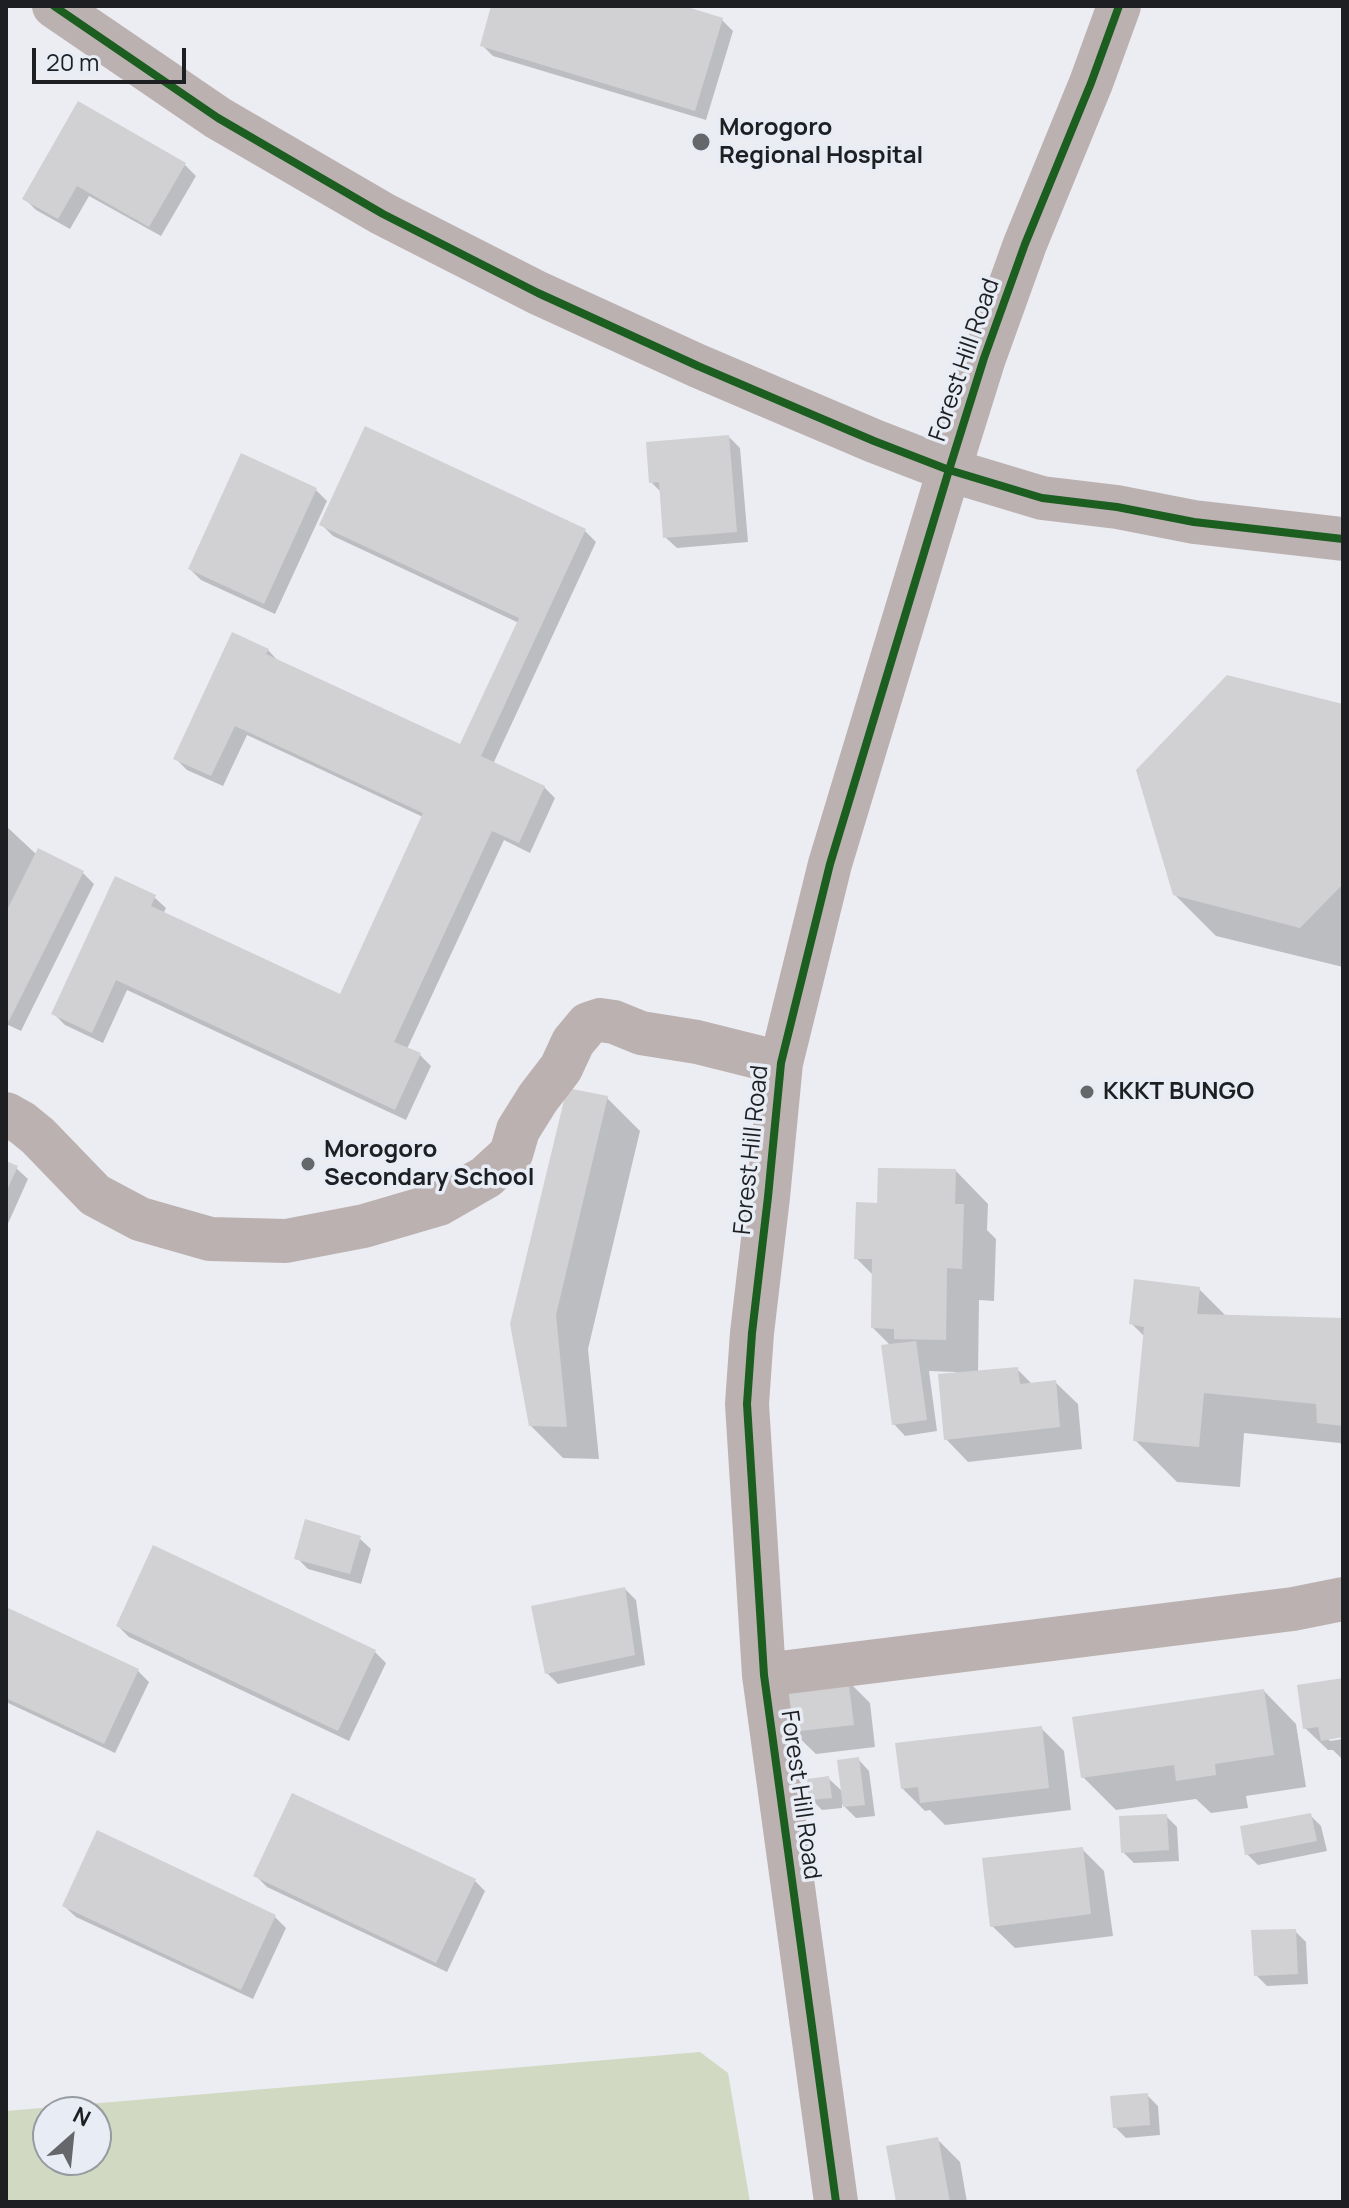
<!DOCTYPE html>
<html>
<head>
<meta charset="utf-8">
<style>
	body { margin:0 }
	#map { position:relative; width:1349px; height:2208px; overflow:hidden; background:#ebedf2; font-family:Manrope,sans-serif }
	canvas { display:block }
	.frame { position:absolute; inset:0; border:8px solid #1d1f22; pointer-events:none }
	.north { position:absolute; left:32px; top:2096px; width:80px; height:80px; box-sizing:border-box; background:#e8ecf5; border:2px solid #979aa1; border-radius:50%; rotate:27deg; font-size:22px; font-weight:700; line-height:32px; text-align:center; color:#1d1f22 }
	.north::after { content:''; display:block; margin:auto; width:28px; height:36px; background:#65676b; clip-path:polygon(50% 0,100% 100%,50% 72%,0 100%) }
	.scale { position:absolute; left:32px; top:48px; width:154px; height:36px; box-sizing:border-box; border:4px solid #1d1f22; border-top:0; padding-left:10px; font-size:24px; line-height:28px; white-space:nowrap; color:#1d1f22; -webkit-text-stroke:6px #e8ecf5; paint-order:stroke }
</style>
</head>
<body>
<div id="map">
<canvas width="1349" height="2208"></canvas>
<div class="frame"></div>
<div class="north">N</div>
<div class="scale">20 m</div>
</div>
<script>
const context = document.querySelector('canvas').getContext('2d');
context.lineJoin = 'round';
function paint(path, color) { context.fillStyle = color; context.fill(path, 'evenodd'); }
function stroke(path, color, width, dash) { context.strokeStyle = color; context.lineWidth = width; context.lineCap = dash ? 'butt' : 'round'; context.setLineDash(dash || []); context.stroke(path); }
function label(font, color, halo, rows, align = 'center') {
  context.font = font + ' Manrope,sans-serif'; context.lineWidth = 7; context.setLineDash([]); context.textBaseline = 'middle'; context.strokeStyle = halo; context.fillStyle = color; for (const [text, x, y, turn = 0] of rows) {
    context.save(); context.translate(x, y); context.rotate((+turn || 0) * Math.PI / 180); context.textAlign = isNaN(turn) ? turn : align; if (halo) context.strokeText(text, 0, 0); context.fillText(text, 0, 0); context.restore();
  }
}
const green = new Path2D(`
	M 700,2052 L 728,2073 L 750,2202 L 6,2202 L 6,2111 ZM 48,2112 L 96,2112 L 96,2160 L 48,2160 Z`);
const shadow = new Path2D(`
	M 493,6 L 677,6 L 722,20 L 733,31 L 706,120 L 493,56 L 482,45 Z
	M 78,104 L 184,164 L 196,176 L 161,236 L 89,196 L 70,229 L 36,210 L 25,199 Z
	M 729,437 L 740,448 L 748,542 L 677,548 L 665,537 L 662,493 L 651,482 Z
	M 316,490 L 327,501 L 275,614 L 201,580 L 190,569 Z
	M 322,525 L 585,531 L 596,542 L 493,764 L 544,787 L 555,798 L 530,853 L 504,840 L 407,1049 L 420,1055 L 431,1066 L 406,1120 L 127,990 L 103,1043 L 65,1025 L 54,1014 L 154,897 L 166,908 L 163,914 L 341,996 L 423,817 L 247,735 L 223,786 L 187,770 L 176,759 L 268,650 L 280,663 L 461,746 L 519,623 L 333,536 Z
	M 1343,706 L 1343,967 L 1216,936 L 1174,894 Z
	M 6,826 L 37,855 L 83,873 L 94,884 L 21,1031 L 6,1024 Z
	M 568,1090 L 607,1098 L 640,1131 L 588,1349 L 599,1459 L 563,1458 L 530,1425 Z
	M 6,1163 L 16,1168 L 28,1179 L 6,1228 Z
	M 956,1171 L 988,1204 L 987,1230 L 996,1239 L 994,1301 L 979,1300 L 978,1373 L 1017,1369 L 1033,1385 L 1055,1382 L 1078,1404 L 1082,1449 L 968,1462 L 946,1439 L 956,1372 L 929,1371 L 937,1431 L 905,1436 L 894,1424 L 891,1346 L 873,1328 L 874,1276 L 856,1258 L 879,1205 Z
	M 1199,1289 L 1227,1317 L 1343,1320 L 1343,1446 L 1340,1443 L 1244,1433 L 1240,1487 L 1177,1482 L 1135,1440 L 1145,1337 L 1131,1323 Z
	M 359,1538 L 371,1549 L 361,1584 L 308,1569 L 297,1558 Z
	M 625,1589 L 636,1600 L 645,1665 L 558,1684 L 547,1673 Z
	M 6,1609 L 138,1671 L 149,1682 L 115,1753 L 6,1702 Z
	M 118,1626 L 375,1652 L 386,1663 L 349,1741 L 129,1637 Z
	M 847,1680 L 870,1703 L 875,1747 L 816,1754 L 793,1732 Z
	M 1343,1680 L 1343,1735 L 1327,1738 L 1330,1741 L 1343,1739 L 1343,1760 L 1333,1750 L 1328,1750 L 1305,1728 Z
	M 1264,1691 L 1296,1724 L 1306,1787 L 1246,1796 L 1248,1808 L 1211,1813 L 1196,1799 L 1116,1810 L 1083,1777 Z
	M 1041,1728 L 1064,1751 L 1071,1810 L 945,1825 L 930,1810 L 925,1811 L 902,1788 Z
	M 858,1759 L 869,1771 L 875,1816 L 856,1818 L 842,1804 L 842,1808 L 822,1810 L 811,1799 L 828,1778 L 843,1792 Z
	M 1310,1815 L 1321,1826 L 1327,1851 L 1258,1865 L 1247,1854 Z
	M 1166,1816 L 1177,1827 L 1179,1861 L 1134,1863 L 1123,1852 Z
	M 98,1833 L 275,1917 L 286,1928 L 253,1999 L 76,1917 L 64,1906 Z
	M 1082,1849 L 1104,1871 L 1113,1936 L 1015,1948 L 992,1926 Z
	M 256,1876 L 474,1880 L 485,1891 L 447,1972 L 267,1887 Z
	M 1295,1931 L 1306,1942 L 1308,1984 L 1267,1986 L 1256,1975 Z
	M 1147,2095 L 1158,2106 L 1160,2135 L 1126,2138 L 1115,2127 Z
	M 938,2140 L 960,2162 L 967,2202 L 898,2202 Z`);
const building = new Path2D(`
	M 491,6 L 684,6 L 723,18 L 695,111 L 480,46 Z
	M 78,101 L 186,163 L 149,227 L 77,186 L 58,219 L 22,199 Z
	M 365,426 L 586,529 L 481,756 L 545,786 L 519,843 L 492,831 L 394,1042 L 421,1053 L 395,1110 L 116,980 L 92,1033 L 51,1014 L 115,876 L 156,895 L 151,906 L 340,994 L 423,813 L 235,726 L 211,776 L 173,759 L 232,632 L 269,649 L 266,654 L 460,744 L 519,618 L 319,525 Z
	M 729,435 L 737,532 L 663,538 L 659,482 L 649,483 L 646,442 Z
	M 241,453 L 317,488 L 264,604 L 188,569 Z
	M 1227,675 L 1343,704 L 1343,884 L 1300,928 L 1173,895 L 1136,770 Z
	M 38,848 L 84,871 L 9,1021 L 6,1020 L 6,912 Z
	M 567,1088 L 608,1096 L 556,1315 L 567,1427 L 529,1426 L 510,1324 Z
	M 6,1161 L 18,1166 L 6,1192 Z
	M 878,1168 L 956,1169 L 955,1204 L 964,1204 L 962,1269 L 947,1268 L 946,1340 L 894,1339 L 894,1329 L 871,1328 L 872,1259 L 854,1259 L 856,1202 L 877,1203 Z
	M 1134,1279 L 1200,1287 L 1197,1314 L 1343,1318 L 1343,1426 L 1317,1423 L 1316,1404 L 1204,1393 L 1199,1447 L 1133,1441 L 1144,1327 L 1129,1324 Z
	M 916,1341 L 927,1420 L 892,1425 L 881,1345 Z
	M 1018,1367 L 1020,1384 L 1056,1380 L 1060,1427 L 944,1440 L 938,1374 Z
	M 305,1519 L 361,1536 L 350,1574 L 294,1559 Z
	M 153,1545 L 376,1650 L 338,1731 L 116,1626 Z
	M 625,1587 L 635,1655 L 545,1674 L 531,1606 Z
	M 6,1607 L 139,1669 L 104,1744 L 6,1698 Z
	M 848,1678 L 854,1725 L 791,1732 L 785,1686 Z
	M 1343,1678 L 1343,1737 L 1321,1741 L 1318,1727 L 1303,1729 L 1297,1685 Z
	M 1264,1689 L 1274,1755 L 1215,1764 L 1216,1775 L 1176,1781 L 1174,1765 L 1081,1778 L 1072,1717 Z
	M 1042,1726 L 1049,1788 L 920,1803 L 918,1787 L 901,1789 L 895,1743 Z
	M 859,1757 L 865,1805 L 843,1807 L 837,1760 Z
	M 829,1776 L 832,1798 L 809,1800 L 807,1779 Z
	M 292,1793 L 476,1879 L 436,1963 L 253,1876 Z
	M 1311,1813 L 1317,1841 L 1245,1855 L 1240,1826 Z
	M 1167,1814 L 1169,1850 L 1121,1853 L 1119,1816 Z
	M 97,1830 L 276,1915 L 241,1990 L 62,1906 Z
	M 1083,1847 L 1091,1914 L 990,1927 L 982,1858 Z
	M 1296,1929 L 1298,1974 L 1254,1976 L 1251,1930 Z
	M 1148,2093 L 1150,2125 L 1113,2128 L 1110,2096 Z
	M 938,2137 L 950,2202 L 896,2202 L 886,2146 Z`);
const minor = new Path2D(`
	M 54,6 L 218,118 L 383,214 L 538,293 L 698,366 L 874,441 L 949,470 L 1042,498 L 1117,507 L 1194,522 L 1343,539
	M 6,1114 L 22,1123 L 38,1136 L 95,1195 L 140,1219 L 210,1239 L 286,1241 L 364,1226 L 439,1204 L 486,1177 L 511,1154 L 518,1130 L 538,1098 L 561,1068 L 573,1042 L 588,1024 L 600,1020 L 614,1022 L 641,1033 L 697,1042 L 781,1063
	M 764,1675 L 1293,1609 L 1343,1599
	M 836,2202 L 764,1675 L 747,1404 L 752,1333 L 768,1197 L 781,1063 L 830,864 L 949,470 L 984,358 L 1025,244 L 1091,83 L 1119,6`);
const cycleway = new Path2D(`
	M 54,6 L 218,118 L 383,214 L 538,293 L 698,366 L 874,441 L 949,470 L 1042,498 L 1117,507 L 1194,522 L 1343,539
	M 836,2202 L 764,1675 L 747,1404 L 752,1333 L 768,1197 L 781,1063 L 830,864 L 949,470 L 984,358 L 1025,244 L 1091,83 L 1119,6`);
const markers = [
	[701,142,10,"#65676b"],
	[1087,1092,8,"#65676b"],
	[308,1164,8,"#65676b"]
];
const poiNames = [
	["Morogoro",719,128],
	["Regional Hospital",719,156],
	["KKKT BUNGO",1103,1092],
	["Morogoro",324,1150],
	["Secondary School",324,1178]
];
const streetNames = [
	["Forest Hill Road",965,360,-71],
	["Forest Hill Road",752,1150,-84],
	["Forest Hill Road",800,1795,82]
];
paint(green, '#d1d9c3');
paint(shadow, '#0003');
paint(building, '#d1d0d2');
stroke(minor, '#bcb1b1', 44);
stroke(cycleway, '#1b5e20', 8);
for (const [x, y, r, color] of markers) { const dot = new Path2D(); dot.arc(x, y, r, 0, 2 * Math.PI); context.fillStyle = color; context.fill(dot); stroke(dot, '#e8ecf5', 3); }
label('bold 24px', '#1d1f22', '#e8ecf5', poiNames, 'left');
label('24px', '#1d1f22', '#e8ecf5', streetNames);
</script>
</body>
</html>
